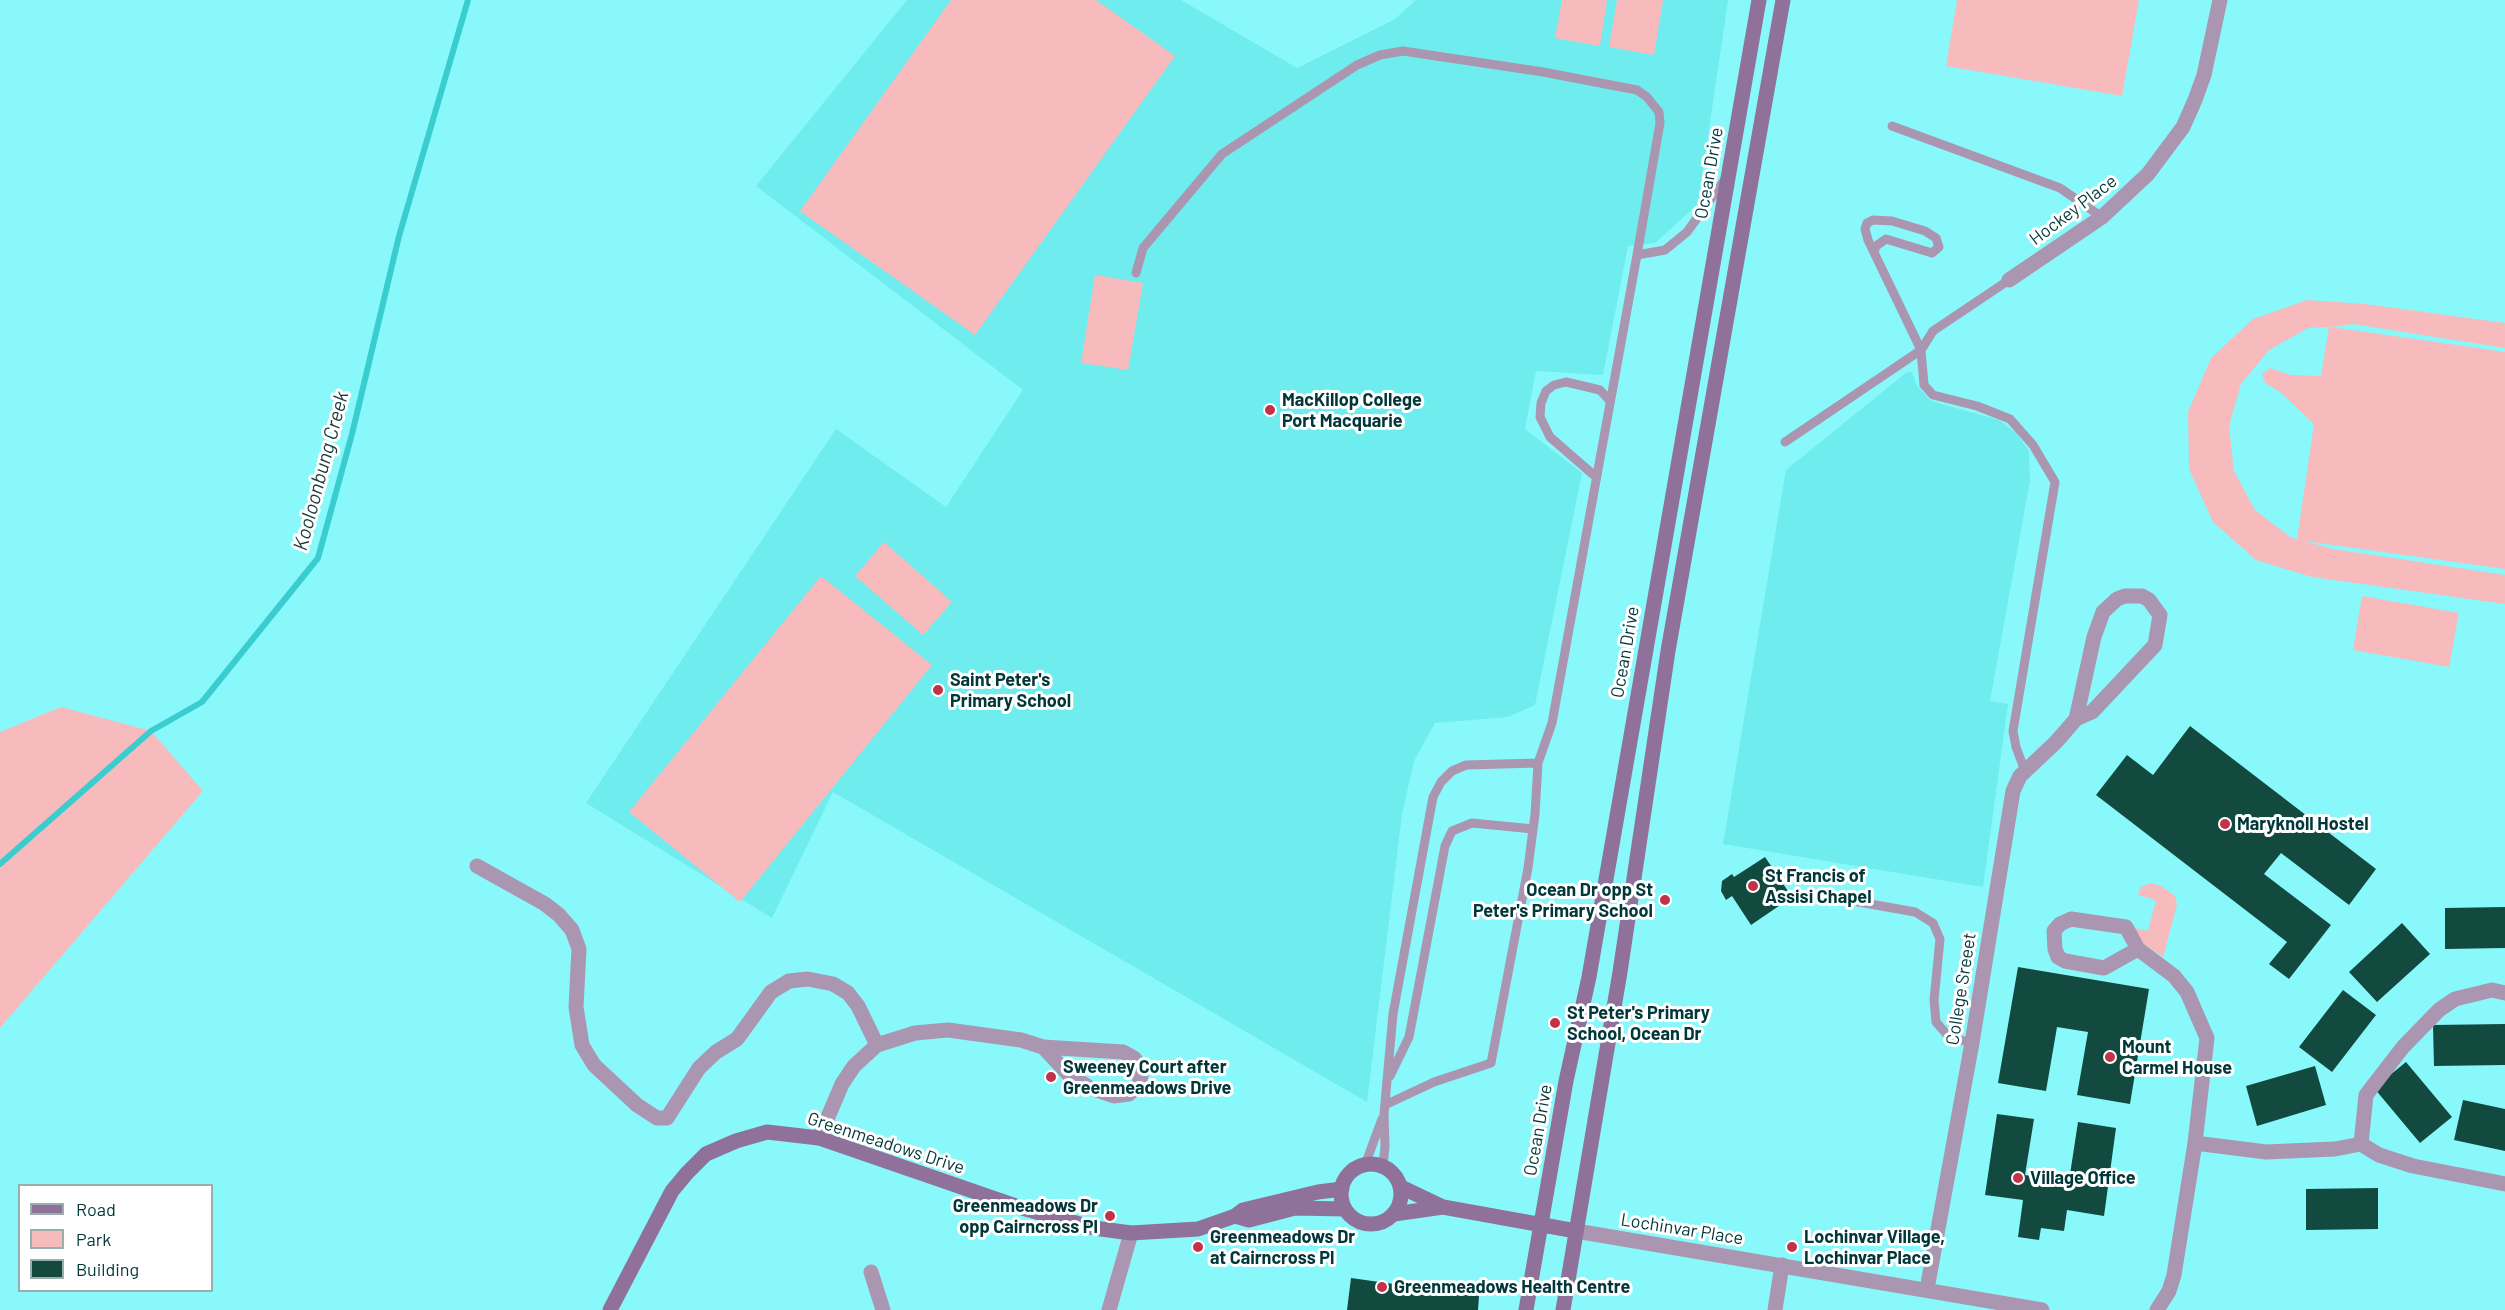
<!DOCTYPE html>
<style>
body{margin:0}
#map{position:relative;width:2505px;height:1310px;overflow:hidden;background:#89f8fa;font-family:Barlow,sans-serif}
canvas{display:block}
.legend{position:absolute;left:18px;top:1184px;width:195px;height:108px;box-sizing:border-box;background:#fff;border:2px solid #99afaf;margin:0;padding:8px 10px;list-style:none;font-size:18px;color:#013738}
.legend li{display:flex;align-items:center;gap:12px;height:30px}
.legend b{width:30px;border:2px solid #99afaf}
</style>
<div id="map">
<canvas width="2505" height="1310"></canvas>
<ul class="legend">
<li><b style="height:8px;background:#8f719a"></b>Road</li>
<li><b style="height:16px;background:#f7bbbd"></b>Park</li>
<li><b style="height:16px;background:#134a3f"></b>Building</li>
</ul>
</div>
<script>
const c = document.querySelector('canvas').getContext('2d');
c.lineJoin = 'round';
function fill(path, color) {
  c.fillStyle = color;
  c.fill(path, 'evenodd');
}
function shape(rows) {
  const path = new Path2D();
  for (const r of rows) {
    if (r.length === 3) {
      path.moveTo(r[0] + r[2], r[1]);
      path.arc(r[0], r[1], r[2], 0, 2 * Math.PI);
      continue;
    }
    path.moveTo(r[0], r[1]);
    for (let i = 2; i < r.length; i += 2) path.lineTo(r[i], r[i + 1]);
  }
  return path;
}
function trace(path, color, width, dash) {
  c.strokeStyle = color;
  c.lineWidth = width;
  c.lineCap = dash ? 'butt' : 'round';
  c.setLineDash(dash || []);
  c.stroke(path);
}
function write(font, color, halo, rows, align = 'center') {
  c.font = font + ' Barlow,sans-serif';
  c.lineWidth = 6;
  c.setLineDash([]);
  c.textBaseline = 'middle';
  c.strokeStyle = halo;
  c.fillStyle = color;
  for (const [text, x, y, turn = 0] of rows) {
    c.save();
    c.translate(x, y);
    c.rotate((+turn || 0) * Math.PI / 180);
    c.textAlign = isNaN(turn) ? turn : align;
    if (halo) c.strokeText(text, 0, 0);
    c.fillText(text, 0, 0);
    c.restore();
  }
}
const built = shape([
 [907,0,1181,0,1297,68,1395,19,1416,0,1728,0,1698,204,1655,243,1628,246,1603,375,1536,371,1525,429,1582,473,1535,705,1508,717,1435,723,1414,761,1402,814,1367,1102,833,792,772,918,586,803,836,429,946,507,1023,390,756,186],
 [1907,372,1912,372,1917,386,1931,401,1999,420,2016,433,2029,451,2030,480,1990,701,2008,704,1983,887,1723,844,1786,470]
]);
const green = shape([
 [951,0,1096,0,1175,56,975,335,800,211],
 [1562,0,1607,0,1600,46,1555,38],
 [1617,0,1663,0,1654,55,1609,47],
 [1957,0,2139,0,2122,96,1946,66],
 [1095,275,1143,283,1128,370,1081,363],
 [2307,300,2365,304,2505,323,2505,348,2353,324,2331,327,2505,352,2505,569,2304,541,2333,549,2505,575,2505,604,2312,577,2256,560,2213,522,2189,469,2188,412,2211,358,2253,319],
 [2329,327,2321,376,2291,375,2270,368,2262,374,2265,383,2280,392,2314,424,2297,539,2290,537,2255,510,2234,471,2229,426,2241,384,2269,350,2308,328],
 [884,542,952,602,923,635,855,576],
 [821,576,932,665,740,902,629,812],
 [2362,596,2459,613,2449,667,2353,650],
 [61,707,151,731,203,791,0,1028,0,732],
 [2151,883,2161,886,2175,896,2177,905,2163,957,2129,934,2130,927,2148,931,2156,900,2138,895,2141,887]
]);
const stream = shape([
 [0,864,151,731,202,702,318,558,352,434,399,236,468,0]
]);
const building = shape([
 [2190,726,2376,869,2349,905,2281,853,2264,874,2331,925,2289,979,2269,964,2287,942,2096,795,2127,755,2153,775],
 [1765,857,1792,897,1751,925,1732,896,1726,900,1721,891,1722,881,1732,874,1734,877],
 [2505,907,2505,948,2445,949,2445,908],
 [2402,923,2430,954,2377,1002,2349,972],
 [2018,967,2149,989,2130,1104,2077,1095,2088,1032,2057,1027,2046,1091,1998,1083],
 [2343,990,2376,1015,2332,1072,2299,1047],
 [2505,1024,2505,1065,2434,1066,2433,1025],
 [2406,1062,2452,1117,2420,1143,2374,1088],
 [2315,1066,2326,1105,2257,1126,2246,1086],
 [2463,1100,2505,1109,2505,1151,2454,1140],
 [1997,1114,2034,1119,2025,1175,2069,1181,2078,1122,2116,1128,2104,1216,2067,1210,2064,1231,2041,1228,2039,1240,2018,1237,2023,1200,1985,1195],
 [2378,1188,2378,1229,2306,1230,2306,1189],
 [1351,1278,1479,1296,1478,1310,1347,1310]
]);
const lane = shape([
 [1892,126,2060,188,2102,217],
 [1874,252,1876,246,1886,239,1932,253,1939,247,1936,238,1925,231,1892,221,1873,220,1867,223,1865,229,1868,240,1921,350,1924,385,1933,395,1977,406,2010,419,2033,445,2055,482,2013,731,2016,747,2025,771],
 [1136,273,1143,248,1222,154,1357,65,1380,55,1403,51,1543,72,1637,90,1647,97,1659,112,1660,123,1637,255],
 [1785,442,1921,350,1933,331,2009,280],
 [1596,477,1550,437,1540,417,1541,403,1546,391,1554,385,1566,382,1600,390,1610,401],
 [1842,899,1915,912,1933,923,1940,939,1934,1000,1936,1022,1949,1037,1972,1043],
 [1390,1076,1409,1037,1445,846,1452,831,1472,823,1533,829],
 [1385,1105,1434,1082,1491,1063,1528,868,1535,814,1538,763,1552,723,1637,255,1665,250,1687,232,1726,178],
 [1365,1165,1382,1119],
 [1383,1166,1385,1146,1384,1114,1393,1014,1433,797,1441,782,1452,771,1466,765,1538,763]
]);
const street = shape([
 [2009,280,2102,217,2148,174,2183,127,2195,100,2204,75,2220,0],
 [477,866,545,904,559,915,572,930,579,949,576,1007,582,1045,594,1065,637,1105,657,1118,667,1118,699,1068,716,1052,737,1039,771,992,789,981,808,979,833,984,848,993,858,1006,877,1045],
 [2138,949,2104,968,2065,961,2058,957,2055,949,2054,931,2060,924,2071,919,2126,927,2138,949,2174,976,2187,992,2207,1038,2195,1143],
 [819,1138,842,1084,854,1066,877,1045,915,1033,948,1030,1021,1040,1043,1047,1123,1052,1134,1058,1140,1066,1141,1076,1138,1086,1129,1094,1114,1096,1090,1088,1069,1075,1043,1047],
 [2361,1144,2366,1095,2403,1047,2439,1010,2455,999,2492,990,2505,993],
 [1576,1231,2042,1310],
 [871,1272,883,1310],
 [1927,1289,1972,1043,2013,791,2020,776,2056,742,2076,719,2092,712,2155,645,2160,615,2149,600,2142,596,2125,596,2117,599,2103,612,2094,637,2076,719],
 [1109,1310,1131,1233],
 [1775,1310,1782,1265],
 [2157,1310,2169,1291,2174,1275,2195,1143,2266,1152,2335,1149,2361,1144,2379,1155,2413,1166,2505,1184]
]);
const secondary = shape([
 [1371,1194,30],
 [1401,1187,1443,1207,1576,1231],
 [1394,1214,1443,1207],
 [1235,1216,1249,1220,1295,1208,1345,1209],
 [610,1310,672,1191,687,1173,706,1154,736,1141,767,1132,819,1138,1022,1208,1094,1228,1131,1233,1198,1229,1235,1216,1243,1210,1318,1192,1342,1189],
 [1526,1310,1566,1081,1589,977,1759,0],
 [1563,1310,1620,972,1668,651,1783,0]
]);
const markers = [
 [1270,410,6,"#c23249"],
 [938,690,6,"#c23249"],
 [2225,824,6,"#c23249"],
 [1753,886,6,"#c23249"],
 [1665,900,6,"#c23249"],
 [1555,1023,6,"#c23249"],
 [2110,1057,6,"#c23249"],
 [1051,1077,6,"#c23249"],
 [2018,1178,6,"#c23249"],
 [1110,1216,6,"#c23249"],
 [1198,1247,6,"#c23249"],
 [1792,1247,6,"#c23249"],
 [1382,1287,6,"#c23249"]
];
const streetNames = [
 ["Ocean Drive",1709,173,-80],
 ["Hockey Place",2073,210,-37],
 ["Ocean Drive",1625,652,-80],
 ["College Sreeet",1961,989,-81],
 ["Ocean Drive",1538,1130,-80],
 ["Greenmeadows Drive",886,1143,18],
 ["Lochinvar Place",1682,1229,9]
];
const poiNames = [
 ["MacKillop College",1282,400],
 ["Port Macquarie",1282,421],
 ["Saint Peter's",950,680],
 ["Primary School",950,701],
 ["Maryknoll Hostel",2237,824],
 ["St Francis of",1765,876],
 ["Assisi Chapel",1765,897],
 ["Ocean Dr opp St",1653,890,"right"],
 ["Peter's Primary School",1653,911,"right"],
 ["St Peter's Primary",1567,1013],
 ["School, Ocean Dr",1567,1034],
 ["Mount",2122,1047],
 ["Carmel House",2122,1068],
 ["Sweeney Court after",1063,1067],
 ["Greenmeadows Drive",1063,1088],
 ["Village Office",2030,1178],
 ["Greenmeadows Dr",1098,1206,"right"],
 ["opp Cairncross Pl",1098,1227,"right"],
 ["Greenmeadows Dr",1210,1237],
 ["at Cairncross Pl",1210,1258],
 ["Lochinvar Village,",1804,1237],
 ["Lochinvar Place",1804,1258],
 ["Greenmeadows Health Centre",1394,1287]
];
const waterNames = [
 ["Kooloonbung Creek",321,471,-75]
];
fill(built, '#6fecee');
fill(green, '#f7bbbd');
trace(stream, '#3acdd0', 6);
fill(building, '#134a3f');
trace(lane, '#ab96b2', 9);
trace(street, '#ab96b2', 15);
trace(secondary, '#8f719a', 15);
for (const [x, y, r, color] of markers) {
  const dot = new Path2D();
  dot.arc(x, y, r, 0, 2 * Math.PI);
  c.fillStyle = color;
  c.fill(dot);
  trace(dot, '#fff', 2);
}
write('18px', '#013738', '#fff', streetNames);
write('bold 18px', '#013738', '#fff', poiNames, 'left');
write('italic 20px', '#1c3a3a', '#fff', waterNames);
</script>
